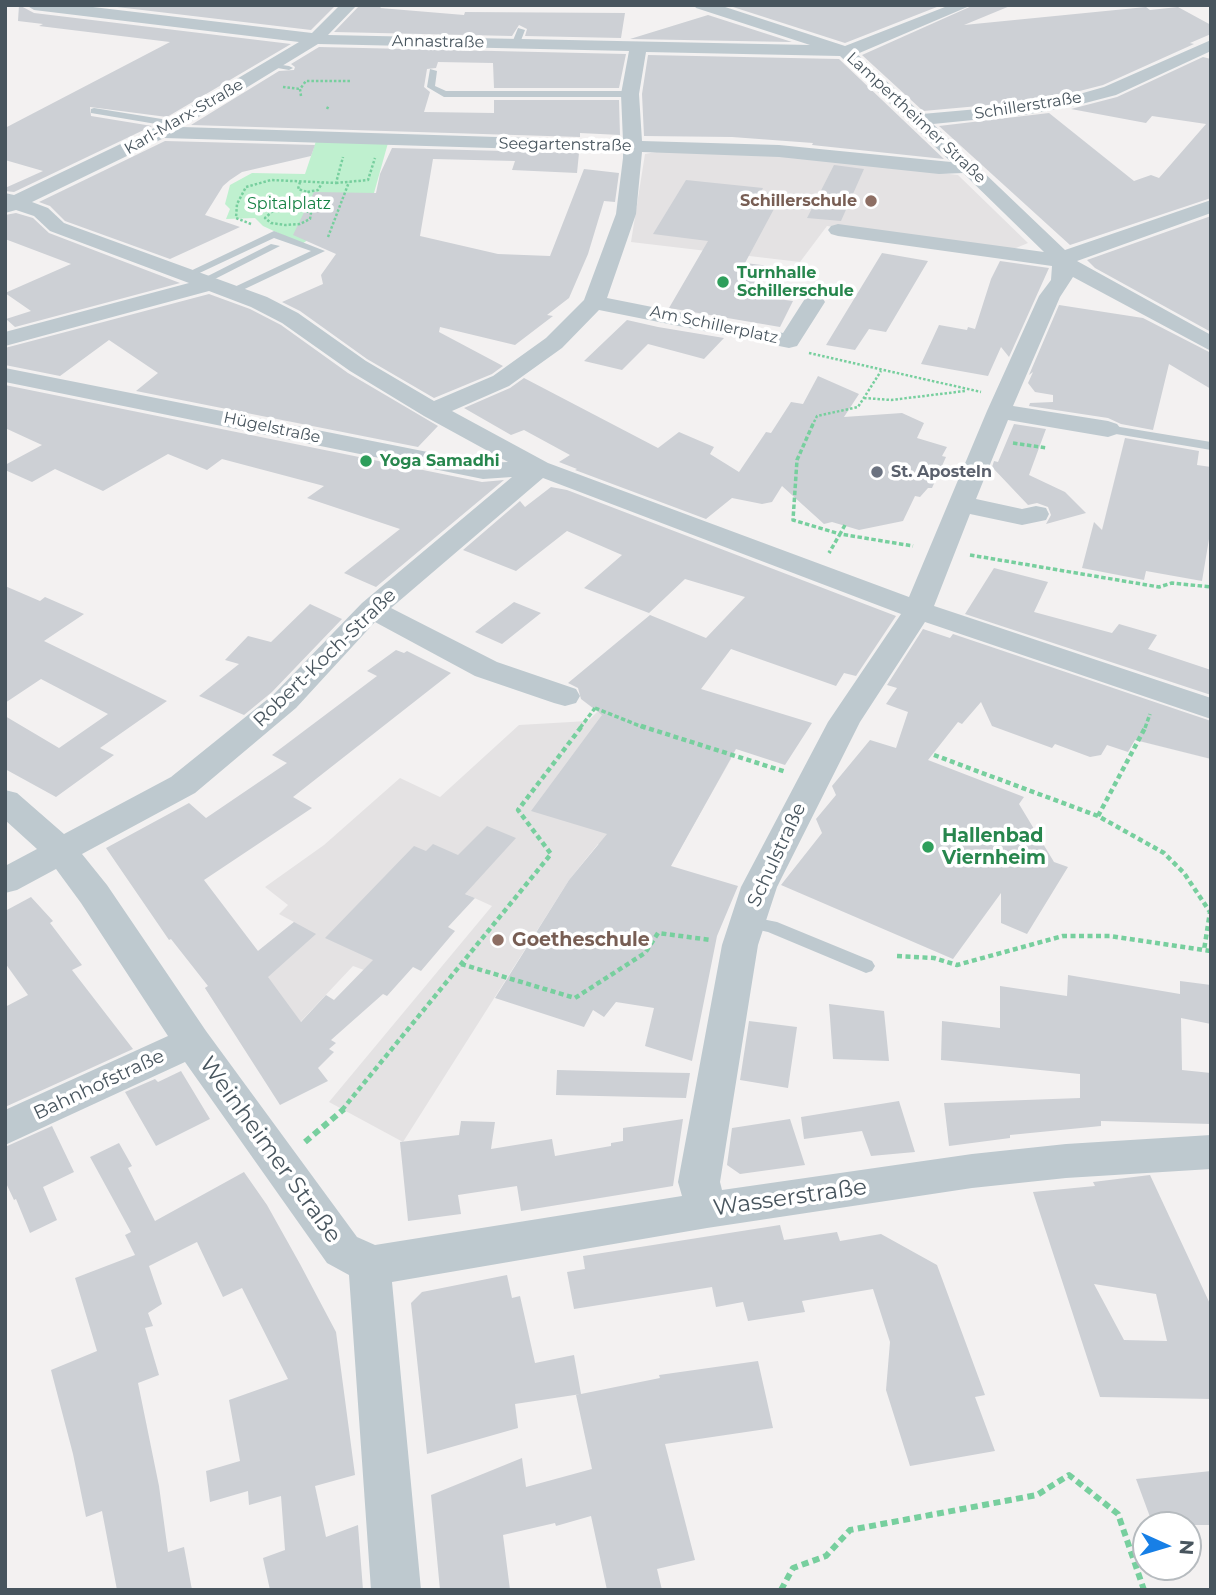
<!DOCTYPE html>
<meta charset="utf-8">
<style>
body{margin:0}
#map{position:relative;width:1216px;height:1595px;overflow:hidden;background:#f3f1f1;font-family:Montserrat,sans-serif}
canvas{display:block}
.frame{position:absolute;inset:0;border:7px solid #48555e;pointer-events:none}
.north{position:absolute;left:1132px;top:1511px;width:70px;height:70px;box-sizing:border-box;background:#fff;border:2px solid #b6bbbf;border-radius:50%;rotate:94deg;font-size:19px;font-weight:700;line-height:28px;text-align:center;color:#48555e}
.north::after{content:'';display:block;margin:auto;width:24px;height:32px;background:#177fe6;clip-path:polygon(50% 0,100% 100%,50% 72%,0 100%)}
</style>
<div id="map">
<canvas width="1216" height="1595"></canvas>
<div class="frame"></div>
<div class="north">N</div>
</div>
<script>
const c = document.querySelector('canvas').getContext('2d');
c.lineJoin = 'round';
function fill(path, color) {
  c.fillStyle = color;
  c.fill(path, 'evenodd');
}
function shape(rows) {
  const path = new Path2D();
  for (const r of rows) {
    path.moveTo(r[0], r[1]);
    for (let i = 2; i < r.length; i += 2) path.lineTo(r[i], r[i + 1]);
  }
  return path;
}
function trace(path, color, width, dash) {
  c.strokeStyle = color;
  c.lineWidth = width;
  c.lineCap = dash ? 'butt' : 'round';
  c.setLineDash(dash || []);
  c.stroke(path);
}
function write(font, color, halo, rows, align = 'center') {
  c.font = font + ' Montserrat,sans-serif';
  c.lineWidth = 7;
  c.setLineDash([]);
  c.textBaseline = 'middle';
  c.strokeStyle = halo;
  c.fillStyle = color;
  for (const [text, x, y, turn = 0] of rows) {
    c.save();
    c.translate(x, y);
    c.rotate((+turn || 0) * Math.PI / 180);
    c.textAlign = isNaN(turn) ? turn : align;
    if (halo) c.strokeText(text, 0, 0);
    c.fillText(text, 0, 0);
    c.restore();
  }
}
const education = shape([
 [667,150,778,154,958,175,1028,243,1016,248,997,248,827,226,800,262,631,242,645,154],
 [597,712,665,739,731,759,671,865,598,844,569,880,403,1142,329,1102,492,906,457,890,364,970,353,966,289,1034,249,1054,205,988,243,963,294,922,279,914,288,905,265,887,324,845,400,778,440,797,519,725,588,721]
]);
const green = shape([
 [316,141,388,143,374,193,302,244,263,226,255,218,226,219,230,209,225,204,230,185,252,173,305,174]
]);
const building = shape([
 [19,5,34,13,291,44,167,117,90,107,91,116,152,126,14,192,5,191,5,188,43,171,5,160,5,128,170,42,39,26,43,24,18,21],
 [100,5,336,5,311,30],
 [360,5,383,5,380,8,464,15,465,12,625,13,621,38,525,36,527,29,519,25,512,36,334,32],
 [739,5,942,5,845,43,733,7],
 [974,5,1010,6,964,25,1146,7,1150,10,1178,7,1211,25,1211,34,1190,43,1194,44,1103,85,1068,94,1023,102,923,111,862,55],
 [708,15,792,42,630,39],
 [319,47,626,54,619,88,494,88,493,63,438,62,436,68,427,69,424,87,430,92,424,112,494,113,494,100,619,100,620,135,580,133,580,137,191,125,279,71,294,70,295,67,291,64],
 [648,55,839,59,944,159,812,145,813,143,732,137,644,136,642,94],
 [1203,57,1211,59,1211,198,1070,245,939,126,1049,113,1134,181,1151,175,1159,178,1206,124,1152,116,1146,123,1071,109,1117,97],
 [165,141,315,145,311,156,242,172,230,180,223,186,205,215,240,227,170,259,65,221,50,206,39,202],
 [392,148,579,153,577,173,512,170,515,161,433,159,420,236,498,254,550,256,584,169,619,173,615,202,604,201,588,254,569,298,547,315,553,316,515,345,440,327,439,332,503,366,492,374,434,398,367,359,300,311,282,302,323,284,321,275,336,254,293,235,314,192,376,193,380,174],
 [834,165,864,169,841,221,807,218],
 [686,180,763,188,761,192,782,194,745,263,770,266,755,296,793,301,780,327,669,308,708,241,653,234],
 [16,213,33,218,49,233,180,283,15,327,6,319,31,311,5,293,71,264,5,239,5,215],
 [1211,216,1211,332,1095,268,1087,260],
 [882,253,928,261,886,332,869,329,855,350,826,345],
 [1000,261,1049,268,1009,357,1001,347,988,376,921,364,939,325,967,330,968,327,975,329,991,279],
 [209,294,250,309,281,325,348,373,438,426,418,447,136,391,158,373,109,340,60,376,5,365,5,348],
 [1059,305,1143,318,1211,353,1211,389,1169,364,1153,430,1121,424,1108,418,1029,406,1030,403,1053,402,1053,395,1035,392,1028,383,1033,372,1029,375],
 [627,320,658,327,724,338,704,359,648,344,622,370,584,361],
 [818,376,859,394,844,417,902,413,924,423,917,438,947,447,942,456,946,457,932,488,928,488,920,497,915,496,903,521,859,530,832,522,824,524,782,486,772,502,762,504,732,498,706,519,575,470,577,469,559,462,570,455,524,430,511,435,464,408,510,388,524,378,658,448,679,432,714,447,710,454,739,472,766,432,771,433,791,402,803,404],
 [5,385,482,482,504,480,376,587,344,573,400,529,307,498,324,486,222,459,207,470,168,454,103,491,55,469,32,482,5,470,5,465,42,445,5,428],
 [1014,424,1046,429,1029,475,1065,492,1086,513,1046,524,1051,515,1048,507,1037,503,1028,505,992,467,994,461,998,462],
 [1125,438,1199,451,1197,465,1211,467,1211,527,1202,581,1146,571,1144,580,1082,568,1094,522,1102,530],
 [551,487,567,490,896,616,856,676,844,673,836,686,731,649,701,689,812,723,785,765,736,749,671,866,738,886,717,936,692,1061,645,1046,654,1008,616,1002,604,1017,593,1010,584,1027,495,998,569,880,607,834,531,811,602,715,581,699,578,688,568,683,650,615,706,638,745,597,685,579,649,613,584,588,622,555,567,531,516,571,463,550,520,501,525,507],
 [994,568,1048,582,1034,612,1112,633,1119,624,1157,635,1148,649,1211,670,1211,695,965,614],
 [5,586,40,601,45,597,84,614,44,641,167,701,100,748,114,755,56,797,5,769,5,716,59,748,108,714,41,679,5,703],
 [514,602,541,613,502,644,475,632],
 [310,604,342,619,272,692,244,715,199,696,239,664,225,660,248,636,271,642],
 [923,629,950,638,953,634,1211,721,1211,759,1135,740,1128,752,1107,745,1101,755,1090,757,1055,744,1052,748,992,726,981,702,962,724,958,722,928,760,1024,797,1019,804,1054,862,1068,867,1027,934,1001,923,1001,893,953,959,781,885,822,833,816,819,836,795,832,786,870,740,896,748,908,712,886,704,897,688,887,685],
 [396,650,404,653,407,651,451,673,293,797,312,808,204,880,258,951,294,922,316,934,268,977,301,1022,326,995,334,1000,373,960,325,938,414,846,426,851,433,844,458,855,487,826,516,838,465,894,475,898,448,927,455,931,421,971,413,967,387,996,383,994,331,1040,336,1043,329,1049,334,1052,318,1068,328,1081,280,1105,205,988,208,986,171,939,169,940,106,848,189,803,206,818,287,763,272,755,377,676,367,671],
 [31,897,53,921,50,923,82,965,72,970,133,1049,5,1107,5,1007,28,995,5,963,5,911],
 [1068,975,1180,994,1180,981,1211,985,1211,1024,1181,1018,1182,1070,1211,1073,1211,1124,1101,1121,1101,1126,1010,1135,1010,1138,949,1146,944,1103,1080,1098,1080,1074,941,1060,942,1021,1000,1028,1000,986,1067,996],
 [829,1004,884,1011,889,1061,833,1059],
 [749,1021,797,1027,788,1088,740,1080],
 [557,1070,637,1072,690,1073,686,1098,556,1095],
 [181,1071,210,1119,156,1146,125,1092,155,1079,158,1082],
 [899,1101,915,1152,871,1156,862,1131,804,1139,801,1117],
 [683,1119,673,1186,521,1211,517,1186,458,1195,461,1214,408,1221,400,1142,459,1135,461,1121,495,1122,491,1149,552,1139,555,1156,611,1146,611,1143,623,1141,623,1128],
 [790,1119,805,1165,740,1174,727,1165,732,1128],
 [52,1126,74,1172,43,1187,57,1220,30,1233,16,1199,14,1200,5,1181,5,1147],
 [119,1143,132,1166,128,1168,155,1221,244,1172,267,1205,300,1264,336,1332,355,1475,315,1486,326,1537,358,1525,363,1590,270,1590,263,1558,285,1550,281,1496,249,1505,248,1491,210,1502,206,1471,240,1461,229,1400,288,1379,242,1288,223,1297,197,1242,149,1266,162,1304,148,1313,153,1326,145,1328,159,1375,138,1383,159,1486,168,1552,184,1547,192,1590,117,1590,102,1511,86,1517,73,1454,51,1370,97,1351,75,1278,135,1255,125,1235,131,1232,90,1157],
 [1150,1175,1211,1306,1211,1399,1100,1397,1033,1192,1095,1186,1093,1182],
 [1094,1284,1156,1294,1167,1341,1124,1340],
 [780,1225,784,1240,837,1232,840,1241,881,1234,937,1265,985,1395,975,1397,995,1451,910,1466,886,1390,890,1342,873,1289,802,1301,805,1312,748,1321,743,1302,716,1307,712,1287,574,1309,567,1272,585,1269,583,1256],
 [507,1275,512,1298,520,1296,535,1363,574,1355,581,1394,515,1404,518,1428,427,1454,411,1303,422,1292],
 [758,1361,773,1428,665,1444,695,1560,657,1569,662,1590,607,1590,591,1516,556,1526,555,1523,503,1535,510,1590,440,1590,431,1495,522,1458,526,1487,592,1469,576,1395,660,1378,659,1375],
 [1211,1471,1211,1525,1153,1525,1136,1479]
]);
const pathFar3 = shape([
 [283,87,300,89],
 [301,96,300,89,306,81,350,81],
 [327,109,329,105],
 [300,182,298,189,307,192],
 [336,183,368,180,375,158],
 [298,207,311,213,310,219,300,224,285,225,271,223,265,218,275,209,298,207],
 [298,207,307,192,318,190,322,183],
 [251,224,236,218,237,204,246,187,271,180,336,183,343,157],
 [328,237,349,182],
 [809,353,981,392],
 [864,398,891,400,965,391],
 [812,426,817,416,858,407,881,371]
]);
const pathFar2 = shape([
 [813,424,797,460,793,520,840,534,829,553],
 [1013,443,1047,448],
 [845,525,840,534,913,546],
 [970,555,1159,587,1172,583,1211,587],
 [595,708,645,728],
 [580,728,595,708],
 [1145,728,1150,714]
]);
const pathFar1 = shape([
 [641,726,786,772],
 [934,755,1098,816,1164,853,1184,873,1210,912,1204,950],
 [1098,816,1146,726],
 [897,956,934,958,957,965,1063,936,1110,936,1211,951],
 [461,964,575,998,645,953,658,933,711,940],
 [342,1110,551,854,518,810,582,726]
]);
const path = shape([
 [305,1142,344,1109],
 [781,1590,793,1568,826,1556,850,1530,1037,1495,1069,1475,1118,1514,1144,1590]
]);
const lane = shape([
 [518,28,525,30,520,43,516,45,512,43,518,28],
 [269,63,289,66,293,68,289,70,272,67,269,63],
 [430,69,437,71,435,86,446,91,630,91,634,94,630,97,444,97,427,87,430,69],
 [94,108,174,121,178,124,174,127,91,113,91,109,94,108],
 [274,231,325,251,232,295,228,294,228,290,311,251,274,238,191,277,182,275,274,231],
 [271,244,280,246,207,283,198,281,271,244],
 [1108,425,1211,442,1211,450,1104,432,1104,426,1108,425],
 [747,916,777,922,872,961,875,966,872,971,866,973,768,932,741,926,738,922,741,918,747,916]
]);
const street = shape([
 [26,5,76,5,312,33,340,5,357,5,328,35,810,45,696,8,694,5,719,5,845,46,950,5,972,5,857,54,922,114,1023,105,1069,97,1104,87,1211,40,1211,51,1116,95,1070,107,1023,115,933,124,1065,250,1211,200,1211,213,1077,261,1211,335,1211,351,1073,277,1060,297,1013,406,1108,421,1117,424,1121,429,1117,434,1108,437,1008,420,976,499,1022,509,1036,506,1046,508,1049,514,1046,520,1022,525,970,514,934,606,1211,698,1211,719,925,622,860,722,777,887,758,945,720,1182,722,1190,972,1154,1066,1144,1211,1135,1211,1169,1066,1178,972,1188,707,1228,392,1282,421,1590,371,1590,349,1275,327,1263,185,1062,5,1145,5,1110,168,1036,81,903,56,869,17,890,5,893,5,866,37,849,5,820,5,790,17,793,64,834,171,777,274,694,362,603,512,477,483,479,5,382,5,368,483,463,508,462,424,416,350,371,282,323,251,307,209,291,5,346,5,332,189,283,50,231,34,216,16,210,5,213,5,193,14,195,154,128,299,42,34,10,26,5],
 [318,44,629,51,621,94,623,141,182,127,318,44],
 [646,52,840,56,951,162,779,145,642,141,639,94,646,52],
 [164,138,623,152,623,158,616,214,584,300,546,338,493,376,434,401,366,361,298,313,267,297,64,223,48,208,32,202,164,138],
 [642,152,779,157,939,174,963,173,1044,252,838,224,831,226,828,230,831,234,838,236,1052,266,1051,280,1039,296,987,411,909,597,548,463,452,411,509,386,562,348,599,310,789,348,797,346,825,302,822,297,806,297,783,333,607,298,636,214,642,152],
 [543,478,901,614,828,722,741,887,722,945,678,1182,682,1196,375,1245,357,1237,206,1031,107,885,82,854,195,793,296,708,375,622,475,676,554,703,565,706,576,703,580,696,576,689,497,662,391,608,543,478]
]);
const markers = [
 [871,201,7,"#8d6e63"],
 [723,282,7,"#2e9e5b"],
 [366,461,7,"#2e9e5b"],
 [877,472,7,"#6b7280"],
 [928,847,7,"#2e9e5b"],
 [498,940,7,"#8d6e63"]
];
const farStreetnames = [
 ["Annastraße",438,42,1],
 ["Schillerstraße",1028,106,-9],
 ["Karl-Marx-Straße",184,117,-30],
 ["Lampertheimer Straße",916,118,43],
 ["Seegartenstraße",565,145,1],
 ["Am Schillerplatz",714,325,12],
 ["Hügelstraße",272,428,12]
];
const farEducationnames = [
 ["Schillerschule",857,201]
];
const farParknames = [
 ["Spitalplatz",289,204]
];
const farLeisurenames = [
 ["Turnhalle",737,273],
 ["Schillerschule",737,291],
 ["Yoga Samadhi",380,461]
];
const farWorshipnames = [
 ["St. Aposteln",891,472]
];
const streetNames = [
 ["Robert-Koch-Straße",325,658,-44],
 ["Schulstraße",777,855,-65],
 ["Bahnhofstraße",99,1085,-25]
];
const leisureNames = [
 ["Hallenbad",942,836],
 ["Viernheim",942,858]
];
const educationNames = [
 ["Goetheschule",512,940]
];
const nearStreetnames = [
 ["Weinheimer Straße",270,1150,54],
 ["Wasserstraße",790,1198,-8]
];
fill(education, '#e4e2e3');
fill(green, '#bff0cf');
fill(building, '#cdd0d5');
trace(pathFar3, '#77cf9e', 2.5, [2.5, 2]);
trace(pathFar2, '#77cf9e', 3.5, [4.5, 2.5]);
trace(pathFar1, '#77cf9e', 4.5, [5, 3.5]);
trace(path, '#77cf9e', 6, [7, 4.5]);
fill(lane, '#bec9cf');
fill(street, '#bec9cf');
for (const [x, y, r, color] of markers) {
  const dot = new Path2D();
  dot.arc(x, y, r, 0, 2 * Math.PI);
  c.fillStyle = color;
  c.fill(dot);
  trace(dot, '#fff', 2.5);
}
write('16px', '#48555e', '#fff', farStreetnames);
write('bold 16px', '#785e54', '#fff', farEducationnames, 'right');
write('16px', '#168245', '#fff', farParknames);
write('bold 16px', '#27864d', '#fff', farLeisurenames, 'left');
write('bold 16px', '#5b616d', '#fff', farWorshipnames, 'left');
write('19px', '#48555e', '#fff', streetNames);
write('bold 19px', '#27864d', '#fff', leisureNames, 'left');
write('bold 19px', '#785e54', '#fff', educationNames, 'left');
write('23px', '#48555e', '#fff', nearStreetnames);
</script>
